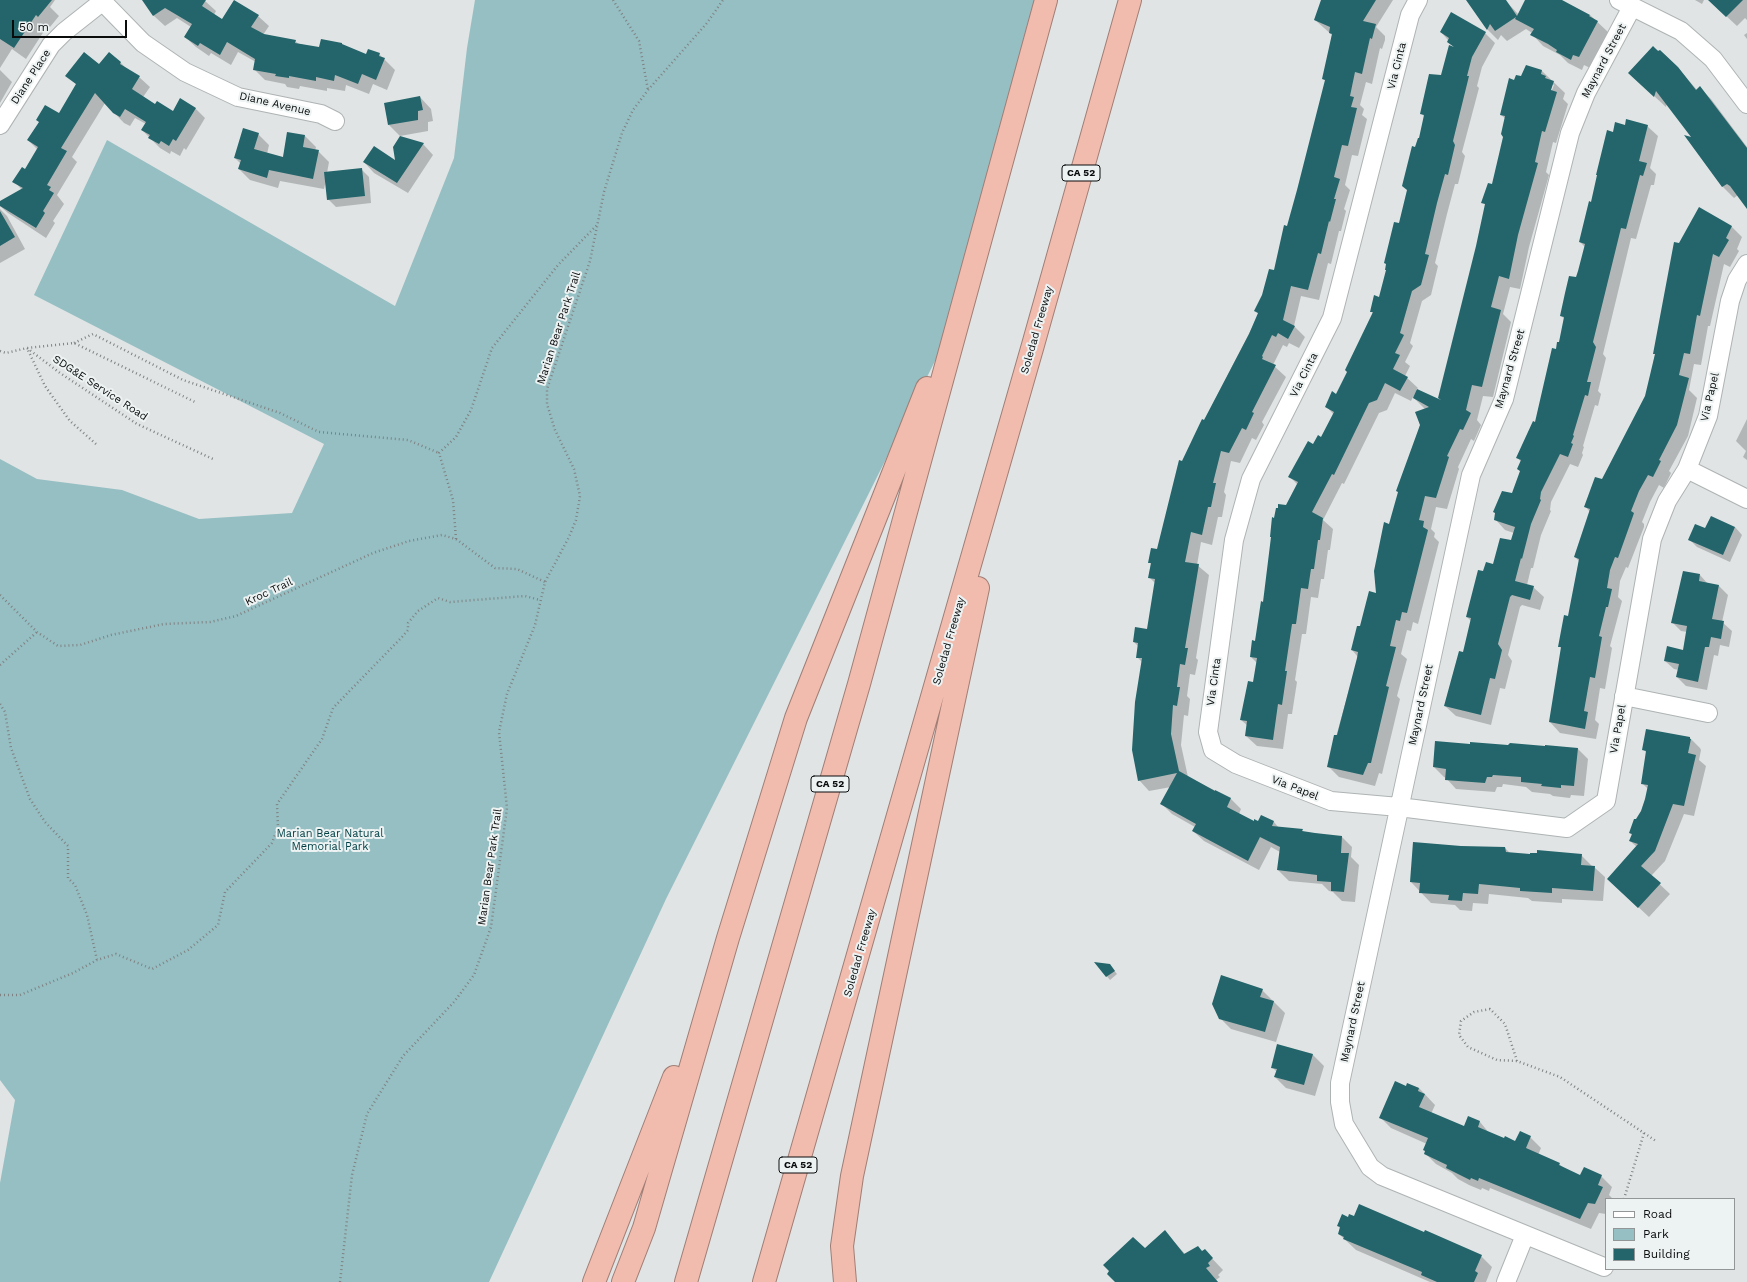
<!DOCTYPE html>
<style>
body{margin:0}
#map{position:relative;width:1747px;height:1282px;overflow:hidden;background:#e0e4e5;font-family:"Work Sans",sans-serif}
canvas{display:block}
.legend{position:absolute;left:1605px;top:1198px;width:130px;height:72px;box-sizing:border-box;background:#edf2f2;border:1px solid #929696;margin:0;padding:5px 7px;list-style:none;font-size:12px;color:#0a0c0c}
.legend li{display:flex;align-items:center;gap:8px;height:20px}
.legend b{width:20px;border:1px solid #929696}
.scale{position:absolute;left:12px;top:20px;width:115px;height:18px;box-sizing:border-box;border:2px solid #0a0c0c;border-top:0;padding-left:5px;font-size:12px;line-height:14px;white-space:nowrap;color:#0a0c0c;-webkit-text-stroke:3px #edf2f2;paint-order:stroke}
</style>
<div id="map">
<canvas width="1747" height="1282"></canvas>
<ul class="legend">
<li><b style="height:5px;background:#fff"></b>Road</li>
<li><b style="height:11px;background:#96bfc3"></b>Park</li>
<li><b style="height:11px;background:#23656a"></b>Building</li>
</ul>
<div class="scale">50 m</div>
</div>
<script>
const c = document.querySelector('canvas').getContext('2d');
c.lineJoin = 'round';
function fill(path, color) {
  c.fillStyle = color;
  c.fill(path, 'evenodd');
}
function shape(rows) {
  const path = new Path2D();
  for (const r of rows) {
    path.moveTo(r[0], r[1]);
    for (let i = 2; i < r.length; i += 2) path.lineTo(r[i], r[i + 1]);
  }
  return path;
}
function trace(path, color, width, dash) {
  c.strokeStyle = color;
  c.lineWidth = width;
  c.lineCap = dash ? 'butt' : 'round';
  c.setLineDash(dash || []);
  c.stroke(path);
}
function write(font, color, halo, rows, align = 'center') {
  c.font = font + ' "Work Sans",sans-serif';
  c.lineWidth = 4;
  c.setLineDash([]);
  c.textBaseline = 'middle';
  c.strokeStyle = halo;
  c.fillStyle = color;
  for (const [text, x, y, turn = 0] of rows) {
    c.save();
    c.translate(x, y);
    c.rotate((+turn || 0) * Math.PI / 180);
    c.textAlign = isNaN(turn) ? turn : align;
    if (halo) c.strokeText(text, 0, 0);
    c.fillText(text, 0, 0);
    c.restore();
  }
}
const green = shape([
 [475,0,1057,0,970,291,666,899,489,1282,0,1282,0,1183,15,1100,0,1080,0,459,37,479,122,490,199,519,292,513,324,444,34,295,107,140,395,306,454,158,467,48]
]);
const shadow = shape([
 [0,0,55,0,50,7,59,16,50,27,48,25,26,59,12,49,0,68],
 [147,0,204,0,216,11,214,15,222,21,258,16,269,26,263,35,295,41,299,44,320,48,344,46,367,55,379,54,395,70,387,90,373,84,369,94,346,85,345,91,327,88,327,91,300,86,299,89,287,87,285,84,265,80,254,69,256,62,238,52,231,65,211,53,209,56,196,47,185,37,191,27,177,18,165,26,154,16,144,2],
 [1334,0,1393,0,1376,27,1385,36,1385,40,1382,49,1380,48,1372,84,1366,82,1360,105,1364,109,1362,115,1367,119,1358,156,1352,155,1345,185,1350,190,1344,209,1346,211,1341,231,1339,231,1331,264,1328,263,1319,300,1301,296,1294,326,1305,337,1299,348,1289,343,1287,347,1283,345,1273,365,1286,377,1262,422,1264,425,1256,440,1252,438,1240,463,1231,461,1224,492,1226,495,1222,517,1218,517,1212,545,1201,542,1197,565,1209,575,1196,658,1198,660,1195,675,1190,674,1187,696,1190,699,1188,716,1184,715,1181,745,1188,777,1230,798,1241,809,1239,814,1254,822,1274,822,1279,828,1302,830,1304,832,1342,837,1352,847,1351,857,1359,865,1355,902,1342,901,1333,892,1329,891,1322,884,1289,881,1278,870,1280,852,1271,847,1259,870,1204,841,1193,831,1195,827,1172,814,1162,804,1171,787,1149,791,1139,780,1142,662,1137,657,1139,647,1134,642,1148,630,1156,584,1149,577,1151,564,1149,562,1158,550,1183,462,1259,314,1256,311,1275,271,1288,227,1326,81,1323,79,1332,35,1315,20],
 [1468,0,1505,0,1518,14,1526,0,1560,0,1590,15,1608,32,1590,68,1584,65,1582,70,1568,63,1560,55,1543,46,1532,34,1532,33,1526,29,1507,41,1501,35,1498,40,1488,30],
 [1695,0,1704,0,1702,4],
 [1709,0,1747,0,1747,20,1745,18,1737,26],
 [1441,32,1485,33,1495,43,1482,67,1477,86,1479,88,1462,152,1465,156,1458,184,1455,184,1447,214,1435,263,1438,266,1431,295,1422,301,1410,343,1413,346,1405,362,1410,366,1405,376,1418,388,1416,390,1443,401,1486,205,1483,202,1493,185,1504,137,1506,119,1501,115,1515,81,1522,78,1526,66,1542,71,1565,93,1563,99,1568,104,1556,143,1553,142,1546,172,1549,175,1529,247,1520,289,1510,287,1503,314,1511,322,1493,397,1483,396,1477,420,1481,425,1474,441,1471,439,1458,467,1459,469,1447,509,1436,507,1431,529,1435,533,1434,537,1439,542,1418,624,1413,622,1411,631,1407,630,1401,654,1407,659,1397,696,1400,699,1382,774,1379,773,1375,786,1339,777,1328,766,1358,657,1352,650,1361,627,1377,594,1390,525,1425,409,1413,397,1411,401,1395,393,1387,410,1379,413,1344,484,1342,483,1323,520,1333,529,1330,550,1328,550,1324,579,1321,579,1318,598,1311,597,1306,634,1302,634,1295,680,1297,682,1292,714,1288,714,1283,749,1257,746,1246,736,1248,726,1241,720,1254,683,1257,663,1251,657,1256,642,1264,603,1275,519,1287,507,1298,485,1290,477,1314,445,1322,438,1334,415,1326,406,1337,395,1348,372,1373,314,1371,311,1380,298,1408,191,1416,148,1420,140,1425,117,1422,114,1442,76,1454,47],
 [1552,84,1554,85,1550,95,1549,94],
 [1747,33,1747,39,1744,35],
 [1653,47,1666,56,1679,69,1697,90,1700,88,1711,99,1747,147,1747,206,1738,195,1734,198,1723,187,1687,136,1694,138,1667,103,1666,107,1641,84],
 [121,63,128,70,139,77,150,87,143,97,156,105,173,112,195,108,205,118,186,150,184,148,180,156,171,151,170,154,160,148,142,130,146,124,135,118,130,126,124,123,105,103,72,157,77,162,57,195,64,204,53,221,55,223,46,238,8,213,0,206,0,203,22,190,14,181,26,170,38,150,28,140,59,115,77,85,67,76,99,66],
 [0,70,12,82,0,103],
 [420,97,431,109,433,121,428,122,428,131,400,136,389,125],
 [1626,126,1647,126,1658,136,1650,168,1656,174,1654,185,1651,185,1636,239,1631,238,1603,354,1606,358,1598,391,1601,394,1598,406,1595,405,1583,446,1584,447,1582,453,1583,455,1578,467,1570,464,1551,502,1550,510,1551,511,1541,535,1533,568,1531,568,1527,585,1533,587,1544,597,1540,610,1522,605,1520,607,1508,655,1512,661,1505,689,1500,688,1491,725,1456,716,1445,706,1464,653,1471,621,1467,617,1484,573,1494,565,1512,542,1514,533,1505,530,1495,519,1512,495,1521,472,1518,469,1521,462,1517,457,1536,423,1560,343,1565,319,1561,316,1577,278,1585,247,1580,242,1614,133],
 [288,133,305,136,316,147,315,151,318,151,329,162,327,173,361,169,369,177,371,203,336,207,328,199,326,180,324,189,280,181,278,188,250,180,239,169,241,164,235,158,258,134,269,145,267,154,283,158],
 [423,144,433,155,408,193,374,173,364,162,396,162],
 [0,209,7,216,25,249,0,263],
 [1731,226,1742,237,1737,249,1739,251,1730,267,1724,264,1710,326,1708,326,1701,365,1694,364,1689,390,1697,398,1688,436,1669,471,1671,473,1664,488,1659,485,1650,502,1642,522,1644,524,1644,527,1628,568,1626,567,1620,581,1618,597,1622,601,1610,646,1612,648,1605,689,1600,688,1595,720,1599,724,1596,739,1560,733,1550,722,1562,649,1559,646,1569,617,1579,561,1575,557,1590,512,1585,506,1602,481,1646,396,1679,245],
 [1747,419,1747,460,1743,457,1746,451,1736,441],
 [1735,527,1742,535,1730,562,1697,547,1690,540,1706,530],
 [1700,575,1708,584,1719,586,1728,595,1722,622,1732,631,1729,647,1720,645,1718,656,1714,655,1707,690,1686,686,1677,677,1679,670,1674,669,1665,661,1684,651,1687,632,1681,631,1672,622],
 [1690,738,1700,748,1701,750,1699,760,1706,766,1694,816,1684,814,1665,861,1651,876,1670,894,1649,917,1619,889,1637,847,1630,841,1632,835,1630,833,1642,812,1648,789,1642,783,1647,753,1643,749],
 [1471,745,1578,749,1588,759,1584,796,1571,795,1570,798,1553,796,1550,794,1532,792,1526,787,1503,784,1502,787,1497,787,1495,792,1456,789,1446,778,1444,777,1434,767],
 [1414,843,1461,847,1505,848,1510,853,1531,855,1581,855,1592,866,1594,867,1605,877,1603,901,1562,899,1562,903,1532,901,1528,898,1489,894,1488,904,1473,903,1472,911,1460,910,1455,905,1431,903,1411,882],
 [1096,963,1113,969,1117,974,1110,980],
 [1262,990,1285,1013,1276,1042,1231,1029,1220,1018],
 [1278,1045,1313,1055,1324,1066,1315,1096,1286,1088,1275,1077,1277,1072,1272,1067],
 [1408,1084,1419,1088,1435,1105,1431,1114,1464,1128,1480,1122,1490,1134,1516,1142,1530,1137,1541,1148,1538,1155,1559,1164,1564,1168,1581,1176,1601,1176,1612,1187,1609,1195,1613,1199,1606,1199,1606,1214,1599,1213,1591,1229,1490,1188,1489,1191,1482,1188,1481,1190,1469,1185,1458,1179,1452,1173,1436,1164,1425,1153,1427,1144,1391,1128,1380,1117],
 [1338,1226,1481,1256,1492,1267,1486,1282,1430,1282,1356,1250,1339,1234,1341,1229],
 [1165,1232,1186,1255,1203,1252,1205,1251,1223,1270,1218,1275,1220,1277,1216,1280,1218,1282,1121,1282,1145,1249]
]);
const building = shape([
 [0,0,52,0,38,17,36,15,14,48,0,39],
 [142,0,206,0,202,6,222,19,234,0,259,15,251,27,264,34,296,40,295,43,319,47,321,39,342,43,342,44,366,54,368,49,380,53,379,56,385,58,376,80,362,74,358,84,335,75,334,81,316,77,316,81,289,76,289,78,275,76,276,74,253,70,255,59,227,42,220,55,200,43,198,46,184,37,192,24,165,8,153,16],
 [1321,0,1376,0,1363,21,1376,24,1372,39,1370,38,1362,74,1355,72,1350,96,1354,97,1351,107,1357,108,1348,146,1342,145,1334,177,1340,179,1334,199,1336,199,1330,222,1329,221,1321,254,1318,253,1308,290,1291,286,1283,320,1295,326,1288,339,1278,333,1276,337,1272,335,1262,356,1263,357,1262,359,1276,365,1252,412,1254,413,1246,430,1242,428,1229,453,1221,451,1213,483,1216,483,1211,507,1208,507,1202,535,1191,532,1185,562,1199,564,1185,648,1188,648,1185,665,1180,664,1177,687,1180,687,1177,706,1173,705,1171,734,1179,771,1215,791,1215,790,1231,798,1227,807,1254,821,1254,819,1258,821,1261,815,1274,821,1272,826,1303,829,1302,831,1315,833,1342,836,1341,853,1349,853,1344,892,1331,891,1331,882,1317,881,1317,875,1277,870,1280,847,1260,837,1248,861,1192,831,1196,824,1160,804,1177,773,1138,781,1132,750,1135,702,1142,658,1136,658,1138,643,1133,642,1135,627,1147,629,1155,579,1148,578,1151,563,1148,563,1151,548,1157,549,1179,460,1182,461,1202,419,1204,420,1249,334,1258,313,1254,311,1262,295,1269,269,1274,270,1284,225,1287,226,1297,190,1325,80,1322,79,1332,34,1329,33,1330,27,1314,20],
 [1466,0,1506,0,1517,16,1525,0,1562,0,1590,15,1589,16,1598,21,1579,57,1573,55,1571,60,1556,52,1557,50,1548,44,1530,35,1534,29,1515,19,1516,17,1495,31,1490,24,1487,30],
 [1708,0,1743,0,1726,17],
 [1451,12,1486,32,1472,57,1467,76,1469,76,1453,141,1455,145,1448,175,1445,174,1437,203,1425,254,1429,255,1421,285,1412,291,1400,333,1404,335,1395,353,1400,355,1393,369,1408,377,1400,391,1385,383,1377,400,1369,403,1334,475,1332,474,1312,512,1323,518,1320,540,1318,540,1314,569,1311,569,1308,589,1301,588,1296,624,1292,624,1285,671,1287,671,1282,705,1278,704,1273,740,1245,736,1247,721,1240,720,1248,681,1253,682,1257,658,1250,657,1252,640,1255,641,1261,601,1263,602,1271,537,1270,537,1272,517,1274,518,1276,508,1278,508,1278,504,1286,505,1298,482,1288,477,1308,441,1313,444,1318,435,1321,437,1334,412,1325,407,1332,391,1336,394,1347,372,1345,370,1373,312,1370,312,1374,295,1379,297,1386,270,1385,270,1386,264,1384,263,1394,222,1399,223,1407,190,1402,186,1412,146,1415,147,1418,138,1419,138,1424,115,1420,114,1429,74,1441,75,1449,45,1454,47,1447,42,1449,38,1440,32],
 [1653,46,1658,51,1660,50,1678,67,1696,90,1700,86,1747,148,1747,209,1730,186,1727,184,1722,187,1684,135,1691,137,1656,91,1654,97,1628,73],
 [84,52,99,64,109,52,121,62,120,64,140,76,132,89,155,104,157,101,173,111,180,98,196,108,176,141,173,139,169,146,161,141,159,144,148,138,150,135,141,130,146,122,125,109,120,117,113,113,95,93,61,148,67,151,47,185,51,187,49,190,54,193,43,211,45,213,36,228,0,206,0,201,23,188,12,182,22,167,25,169,38,147,27,140,39,122,36,120,45,105,59,113,76,84,65,76],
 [1526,65,1542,70,1541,74,1546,76,1545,78,1554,81,1551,90,1557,92,1545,132,1542,131,1535,162,1538,163,1518,235,1509,279,1499,276,1491,307,1501,310,1482,387,1472,385,1466,410,1471,413,1463,430,1460,429,1447,456,1449,457,1436,498,1425,496,1419,520,1424,521,1423,527,1428,530,1407,613,1402,612,1400,621,1396,620,1390,646,1396,647,1386,686,1389,687,1371,763,1368,763,1363,775,1327,767,1334,735,1337,735,1357,658,1358,652,1351,650,1357,626,1360,626,1369,591,1376,593,1374,571,1384,522,1389,524,1398,492,1396,491,1420,425,1415,412,1429,407,1413,398,1417,389,1441,400,1438,398,1476,246,1485,204,1481,203,1488,183,1492,184,1503,137,1501,134,1505,116,1500,115,1509,78,1514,80,1516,75,1521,76],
 [420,96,423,110,418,111,418,120,388,125,384,103],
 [1626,119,1648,125,1639,161,1647,163,1643,176,1640,175,1626,229,1621,228,1593,342,1596,347,1587,382,1591,382,1588,396,1585,395,1573,435,1574,436,1571,443,1573,444,1568,457,1560,454,1541,492,1540,499,1541,500,1531,524,1522,559,1521,558,1515,581,1534,586,1530,600,1512,595,1510,597,1498,644,1502,650,1495,679,1490,678,1481,715,1444,706,1459,651,1463,652,1471,618,1466,617,1478,570,1483,571,1486,562,1493,564,1500,538,1511,540,1515,527,1494,520,1495,513,1493,512,1502,491,1512,493,1520,471,1517,469,1521,460,1516,458,1533,421,1535,422,1552,348,1556,349,1557,342,1559,342,1564,317,1560,316,1565,293,1569,276,1576,277,1578,271,1585,244,1579,242,1589,201,1591,202,1597,175,1596,175,1607,130,1613,132,1615,122,1625,125],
 [243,128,259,133,254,149,283,157,287,132,305,135,303,147,319,150,313,179,269,170,267,178,238,169,241,160,234,158],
 [400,136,424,143,397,183,363,162,374,146,395,160,393,147],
 [362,168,365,196,327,200,324,172],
 [1699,207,1732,226,1726,238,1729,240,1719,257,1713,254,1700,316,1697,315,1690,354,1684,353,1679,375,1689,378,1677,425,1659,460,1661,461,1653,477,1648,475,1639,491,1631,511,1634,513,1633,516,1618,558,1615,557,1610,570,1607,588,1612,589,1608,607,1606,607,1599,636,1602,637,1595,678,1590,677,1584,711,1588,712,1585,729,1549,722,1561,647,1558,647,1564,615,1568,616,1579,559,1574,557,1590,509,1584,507,1595,477,1602,479,1645,396,1655,354,1653,354,1674,242,1679,243],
 [0,211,15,237,0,246],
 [1711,516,1735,527,1723,555,1688,540,1695,524,1705,528],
 [1683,571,1700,574,1699,581,1719,585,1712,619,1724,621,1721,639,1711,637,1709,647,1705,647,1698,682,1676,677,1679,664,1664,661,1667,646,1683,650,1687,626,1671,623],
 [1646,729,1690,737,1690,739,1691,739,1688,753,1696,755,1684,806,1673,804,1655,851,1641,866,1661,883,1638,908,1607,879,1638,844,1629,841,1632,834,1629,833,1634,819,1636,819,1641,811,1645,799,1648,785,1641,784,1646,751,1642,750],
 [1435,741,1470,744,1470,742,1508,745,1510,743,1545,746,1545,745,1578,748,1574,786,1561,785,1561,788,1541,786,1542,784,1521,782,1521,777,1493,775,1492,777,1487,777,1485,783,1445,780,1446,769,1433,767],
 [1413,842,1461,846,1505,847,1506,852,1530,854,1530,853,1537,853,1537,850,1582,854,1581,865,1595,866,1593,891,1552,888,1552,893,1520,891,1520,888,1479,884,1478,894,1463,893,1462,901,1448,900,1449,895,1419,893,1420,883,1410,882],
 [1094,962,1110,964,1115,971,1106,977],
 [1221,975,1263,989,1260,997,1274,1001,1265,1032,1219,1019,1212,1004],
 [1277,1044,1313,1054,1304,1085,1274,1077,1277,1069,1271,1068],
 [1395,1081,1406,1086,1407,1083,1419,1088,1418,1091,1425,1094,1419,1107,1464,1126,1468,1116,1480,1121,1478,1127,1504,1138,1505,1136,1515,1141,1520,1131,1531,1136,1526,1148,1560,1163,1559,1165,1580,1175,1584,1167,1602,1175,1598,1185,1603,1187,1595,1204,1588,1203,1580,1219,1479,1178,1478,1181,1471,1178,1470,1180,1446,1168,1447,1165,1424,1154,1425,1151,1423,1150,1428,1138,1379,1118],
 [1359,1204,1424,1232,1425,1230,1482,1255,1475,1271,1478,1273,1474,1282,1437,1282,1421,1275,1422,1272,1343,1239,1344,1237,1338,1234,1340,1227,1337,1226,1342,1214,1348,1217,1349,1214,1354,1216],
 [1165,1230,1184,1254,1198,1246,1202,1251,1205,1249,1213,1258,1208,1263,1210,1266,1206,1268,1218,1282,1115,1282,1107,1274,1109,1271,1103,1265,1133,1237,1145,1248]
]);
const path = shape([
 [613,0,639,41,648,90],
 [74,343,93,334,183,380,280,413,319,432,408,440,439,453],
 [0,351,6,353,27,348,60,373,137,424,213,459],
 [96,444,70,421,45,386,27,348,74,343,197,403],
 [456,539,453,500,439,453,456,437,471,410,492,348,558,265,597,225],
 [0,595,37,632,58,646,80,645,111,635,164,624,210,622,236,616,373,553,409,541,442,535,456,539,495,568,517,569,545,582],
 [0,665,37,632],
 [0,704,5,712,11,748,30,799,45,822,68,846,68,878,75,885,87,915,97,960],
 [0,995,20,995,73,973,97,960,116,954,152,969,188,950,218,925,225,892,272,843,278,827,277,804,322,739,333,708,402,637,408,630,408,623,418,611,438,598,450,602,525,596,540,600],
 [1517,1061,1505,1024,1490,1009,1474,1012,1461,1021,1459,1035,1468,1047,1497,1060,1517,1061,1560,1077,1656,1141],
 [1624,1199,1644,1133],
 [340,1282,352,1175,367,1114,403,1056,454,1002,474,975,491,927,507,808,499,732,507,694,535,625,545,582,569,537,576,520,580,496,574,469,555,430,547,404,547,389,590,261,604,192,622,133,633,110,648,90,707,23,723,0]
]);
const minor = shape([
 [101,0,143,43,185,72,238,97,321,114,335,121],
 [1418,0,1410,15,1332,318,1251,479,1234,540,1208,732,1213,750,1236,764,1331,801,1399,807,1567,828,1606,801,1652,539,1667,501,1687,469,1708,416,1730,301,1737,280,1747,264],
 [1619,0,1681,31,1713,59,1747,104],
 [0,125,51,45,64,32,102,2],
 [1687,469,1747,499],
 [1624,696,1708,713],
 [1604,1267,1382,1176,1370,1167,1344,1124,1340,1102,1340,1083,1471,475,1504,399,1570,133,1586,93,1632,7],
 [1506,1282,1525,1235]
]);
const highway = shape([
 [594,1282,674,1077],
 [623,1282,644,1228,728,938,796,718,927,388],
 [686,1282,859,684,1046,0],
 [764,1282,1033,345,1130,0],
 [845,1282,842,1246,852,1176,978,588]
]);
const shields = [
 [1081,173,38],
 [830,784,38],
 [798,1165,38]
];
const shieldNames = [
 ["CA 52",1081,173],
 ["CA 52",830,784],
 ["CA 52",798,1165]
];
const streetNames = [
 ["Maynard Street",1604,61,-62],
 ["Via Cinta",1397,66,-76],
 ["Diane Place",31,77,-57],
 ["Diane Avenue",275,104,13],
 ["Marian Bear Park Trail",559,328,-72],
 ["Soledad Freeway",1037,330,-74],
 ["Maynard Street",1510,369,-74],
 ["Via Cinta",1304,375,-63],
 ["SDG&E Service Road",100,388,33],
 ["Via Papel",1710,397,-77],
 ["Kroc Trail",269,592,-25],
 ["Soledad Freeway",949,641,-74],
 ["Via Cinta",1214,682,-82],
 ["Maynard Street",1421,705,-78],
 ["Via Papel",1618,729,-80],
 ["Via Papel",1295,788,21],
 ["Marian Bear Park Trail",490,867,-82],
 ["Soledad Freeway",860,953,-74],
 ["Maynard Street",1353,1022,-78]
];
const parkNames = [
 ["Marian Bear Natural",330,834],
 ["Memorial Park",330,847]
];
fill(green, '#96bfc3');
fill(shadow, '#0003');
fill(building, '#23656a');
trace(minor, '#aeb3b3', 20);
trace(highway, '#a07e75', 24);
trace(path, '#7f8283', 2.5, [1, 3]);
trace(minor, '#fff', 18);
trace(highway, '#f1bbae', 22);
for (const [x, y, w] of shields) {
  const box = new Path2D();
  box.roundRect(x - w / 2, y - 8, w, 16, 3);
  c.fillStyle = '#edf2f2';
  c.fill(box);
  trace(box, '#0a0c0c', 1);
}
write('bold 10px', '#0a0c0c', null, shieldNames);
write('11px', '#0a0c0c', '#edf2f2', streetNames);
write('11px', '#003f44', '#edf2f2', parkNames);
</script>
